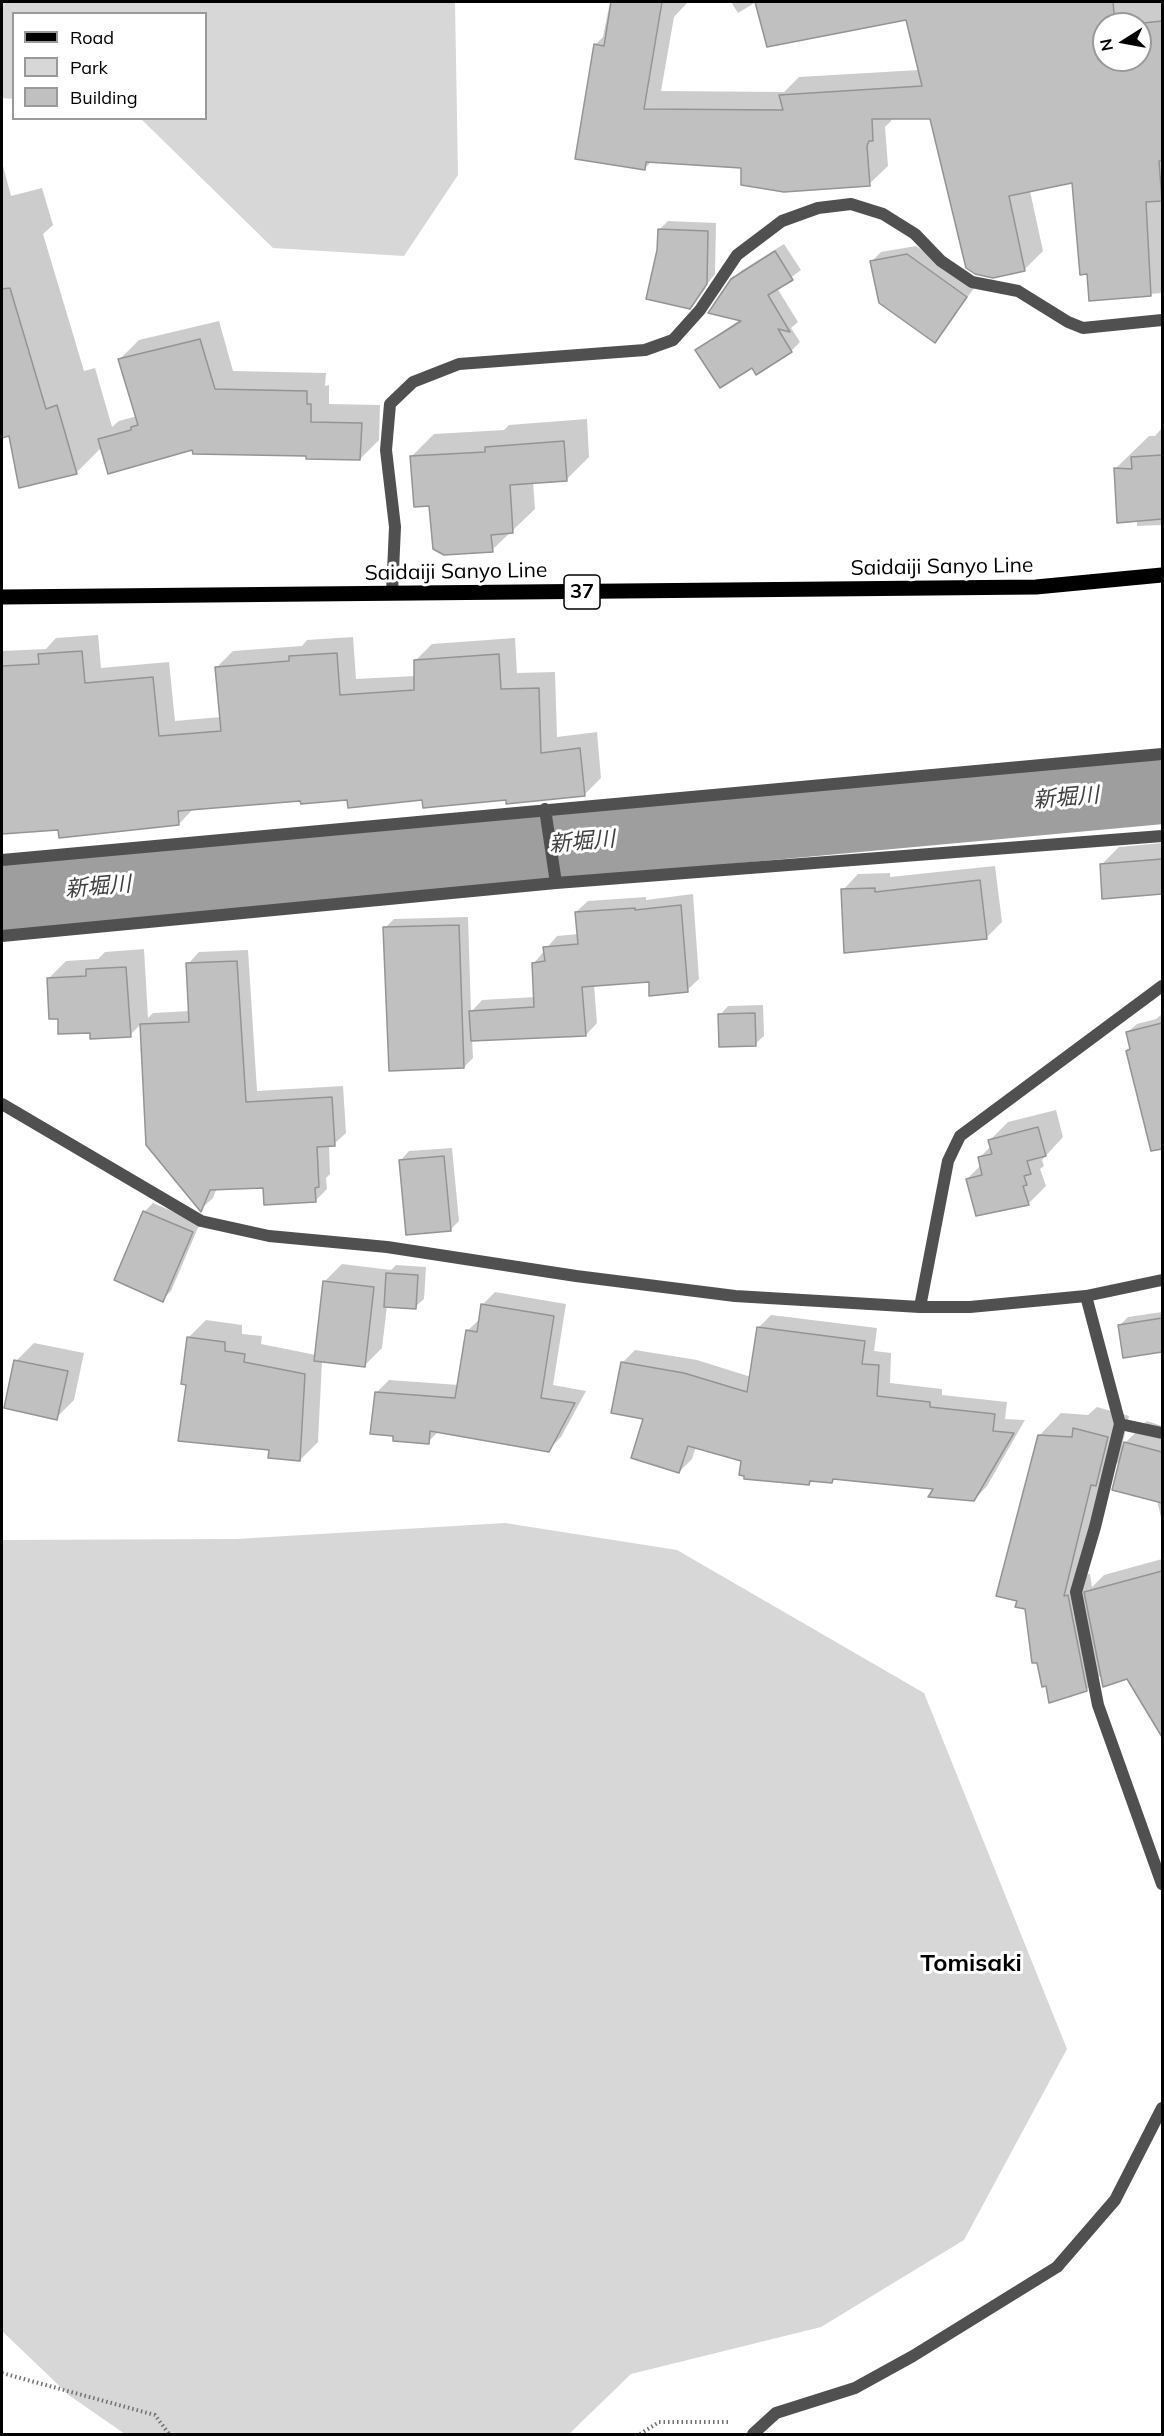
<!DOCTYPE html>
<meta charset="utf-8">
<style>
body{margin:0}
#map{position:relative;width:1164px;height:2436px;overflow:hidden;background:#fff;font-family:Mulish,sans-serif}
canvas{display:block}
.frame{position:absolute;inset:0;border:3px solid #000;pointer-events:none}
.legend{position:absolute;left:12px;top:12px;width:195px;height:108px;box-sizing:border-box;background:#fff;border:2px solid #999;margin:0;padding:8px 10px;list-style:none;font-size:18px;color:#000}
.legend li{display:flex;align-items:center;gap:12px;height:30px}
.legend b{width:30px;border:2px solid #999}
.north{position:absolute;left:1092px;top:12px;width:60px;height:60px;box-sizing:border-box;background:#fff;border:2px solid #999;border-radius:50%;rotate:259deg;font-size:16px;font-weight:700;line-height:24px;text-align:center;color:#000}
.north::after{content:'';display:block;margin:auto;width:21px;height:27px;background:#000;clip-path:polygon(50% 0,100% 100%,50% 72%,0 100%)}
</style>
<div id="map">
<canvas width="1164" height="2436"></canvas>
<div class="frame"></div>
<ul class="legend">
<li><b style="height:8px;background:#000"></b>Road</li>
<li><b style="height:16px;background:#d7d7d7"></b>Park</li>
<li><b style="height:16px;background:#c0c0c0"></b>Building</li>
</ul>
<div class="north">N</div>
</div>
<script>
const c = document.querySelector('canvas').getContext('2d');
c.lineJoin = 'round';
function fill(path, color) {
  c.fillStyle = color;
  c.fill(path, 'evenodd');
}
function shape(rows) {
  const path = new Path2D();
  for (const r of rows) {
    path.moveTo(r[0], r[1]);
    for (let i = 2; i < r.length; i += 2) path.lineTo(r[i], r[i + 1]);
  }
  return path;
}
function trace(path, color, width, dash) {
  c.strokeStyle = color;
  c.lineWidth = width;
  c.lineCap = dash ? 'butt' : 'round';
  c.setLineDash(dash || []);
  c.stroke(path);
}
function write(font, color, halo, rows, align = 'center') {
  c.font = font + ' Mulish,"Noto Sans JP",sans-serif';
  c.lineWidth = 6;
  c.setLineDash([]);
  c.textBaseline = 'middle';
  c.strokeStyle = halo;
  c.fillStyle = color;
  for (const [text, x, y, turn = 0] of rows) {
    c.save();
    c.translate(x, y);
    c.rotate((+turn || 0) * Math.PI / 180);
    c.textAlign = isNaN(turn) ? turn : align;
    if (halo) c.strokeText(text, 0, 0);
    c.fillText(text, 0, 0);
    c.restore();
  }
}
const green = shape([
 [2,2,455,2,458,175,404,256,273,248,141,119,206,118,206,14,14,14,13,99,2,98],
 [505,1523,677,1550,924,1693,1067,2049,964,2240,821,2327,631,2374,569,2434,125,2434,70,2396,2,2331,2,1540,236,1539]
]);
const shadow = shape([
 [610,2,688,2,674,17,661,91,784,92,799,77,919,70,907,18,768,45,757,2,1081,2,1083,7,1083,2,1162,2,1162,293,1090,299,1074,181,1030,191,1043,251,1024,270,932,117,891,117,891,121,885,127,888,166,869,184,743,166,652,161,644,169,595,45,603,37],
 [1104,24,1140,24,1140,60,1104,60],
 [731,2,756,2,738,13],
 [2,162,11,196,42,188,53,225,43,234,84,371,95,368,112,427,119,421,137,416,120,359,139,340,219,321,233,371,326,373,325,386,329,385,329,404,380,405,379,440,360,459,193,448,102,447,76,473,10,434,2,437],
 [668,221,716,223,715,274,689,307,658,250,659,230],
 [784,244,801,270,777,288,798,322,791,328,800,342,791,351,756,373,752,366,697,350,741,319,732,280,741,271],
 [916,246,975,287,935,341,872,261,881,252],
 [587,419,589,457,566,480,533,482,535,509,492,550,431,504,411,457,434,434,504,430,509,425],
 [1162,428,1162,525,1137,526,1137,520,1115,469,1149,436,1155,436],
 [98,635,101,668,169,662,175,721,221,717,216,668,233,651,302,646,307,640,353,637,356,679,415,676,415,661,432,644,515,638,517,673,555,672,557,737,597,732,601,778,584,795,507,799,302,799,194,808,179,824,2,833,2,651,46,649,56,638],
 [1162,843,1162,892,1104,897,1101,865,1119,847],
 [995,866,1002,922,986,938,843,890,858,874,890,873,890,877],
 [693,894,699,979,687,990,650,981,594,985,597,1023,586,1035,472,1039,473,1058,464,1067,385,928,394,919,468,917,471,1012,482,1000,535,997,534,963,557,936,578,934,576,912,588,901,646,897,646,900],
 [144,949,148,1018,153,1013,190,1011,188,964,199,952,248,950,257,1091,343,1086,346,1133,334,1144,329,1145,330,1174,326,1178,327,1189,315,1201,264,1186,217,1188,213,1198,201,1209,141,1024,130,1035,91,1032,60,1018,48,979,66,961,98,959,105,952],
 [763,1005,764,1036,755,1044,720,1015,728,1006],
 [1162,1014,1162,1089,1139,1095,1128,1051,1131,1048,1128,1032,1137,1024,1156,1019],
 [1056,1110,1063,1137,1042,1160,1044,1166,1040,1169,1046,1186,1028,1204,967,1179,981,1165,979,1158,991,1146,990,1140,1008,1122],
 [452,1148,459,1221,450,1230,401,1160,409,1151],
 [153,1203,200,1223,171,1291,162,1300,144,1212],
 [342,1264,391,1270,396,1265,426,1267,424,1299,415,1307,387,1306,382,1348,364,1366,322,1361,318,1442,300,1460,270,1449,187,1384,188,1338,206,1320,242,1325,242,1334,262,1336,261,1344,316,1355,324,1282],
 [495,1292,566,1304,553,1385,586,1391,561,1437,548,1450,439,1431,428,1442,395,1435,376,1393,389,1380,459,1385,467,1331,481,1318,483,1304],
 [1162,1312,1162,1351,1124,1357,1119,1326,1128,1317],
 [771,1315,877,1328,874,1351,891,1353,890,1383,942,1389,942,1395,1007,1402,1005,1419,1025,1420,987,1486,974,1500,935,1488,836,1478,831,1482,812,1480,809,1483,696,1446,692,1459,679,1472,645,1418,622,1363,635,1350,697,1360,751,1377,758,1328],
 [34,1343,84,1353,74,1400,56,1418,16,1361],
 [1097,1407,1129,1416,1122,1446,1147,1421,1162,1426,1162,1522,1157,1500,1122,1459,1111,1469,1084,1575,1090,1574,1092,1587,1104,1575,1162,1559,1162,1734,1128,1677,1102,1674,1086,1690,1050,1701,1039,1436,1061,1413,1088,1415]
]);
const river = shape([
 [2,896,1162,789]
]);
const building = shape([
 [611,2,662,2,644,109,783,110,779,95,922,86,906,20,767,47,755,2,1113,2,1115,24,1104,24,1104,60,1140,60,1140,24,1134,24,1162,21,1162,161,1159,161,1162,201,1146,202,1151,296,1089,301,1087,274,1080,275,1072,183,1009,196,1025,271,993,278,975,274,966,268,930,119,872,119,873,141,869,141,867,146,870,186,784,192,741,185,741,168,646,162,645,170,575,159,594,44,604,46,611,2],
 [658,229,708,231,707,284,690,309,646,299,657,250,658,229],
 [775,251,793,280,768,295,790,332,778,329,792,352,756,375,752,368,720,388,695,350,741,321,708,313,731,279,775,251],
 [907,254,967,297,935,343,879,303,870,261,907,254],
 [10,288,46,409,57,405,77,474,19,488,9,436,2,438,2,289,10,288],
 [200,339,215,389,307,391,307,404,311,404,311,422,362,423,360,460,306,459,306,456,193,454,192,450,108,474,98,439,131,430,131,427,138,425,118,359,200,339],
 [564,441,567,481,510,485,513,533,491,535,493,552,444,555,433,549,429,506,414,507,410,456,485,452,485,447,564,441],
 [1162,455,1162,519,1117,523,1114,468,1132,469,1131,457,1162,455],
 [82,651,85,683,153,677,159,736,221,731,215,667,289,661,289,656,337,653,340,695,414,690,414,660,499,654,501,689,539,688,541,753,580,748,585,796,506,804,506,800,423,808,422,800,348,808,347,800,301,804,300,801,178,811,179,825,59,838,58,830,2,834,2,666,39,664,38,654,82,651],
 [1162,859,1162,894,1102,899,1100,864,1162,859],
 [980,880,987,939,844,953,841,889,875,888,875,892,980,880],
 [681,905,688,992,649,996,649,982,582,987,586,1036,471,1041,469,1011,534,1007,532,963,545,961,543,947,578,944,575,912,635,908,635,910,681,905],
 [459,925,464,1068,389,1071,383,927,459,925],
 [237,961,246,1102,332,1097,335,1146,317,1147,319,1187,315,1188,316,1202,264,1205,263,1188,210,1190,201,1212,146,1145,140,1024,189,1022,186,963,237,961],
 [126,967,131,1037,90,1039,90,1033,58,1034,58,1019,49,1019,47,978,86,976,86,969,126,967],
 [755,1013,756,1046,719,1047,718,1014,755,1013],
 [1162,1023,1162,1149,1151,1151,1126,1051,1130,1049,1126,1032,1162,1023],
 [1038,1127,1046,1156,1027,1161,1031,1174,1024,1176,1027,1185,1023,1186,1029,1205,976,1216,966,1179,982,1175,978,1157,992,1154,988,1140,1038,1127],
 [444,1156,451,1231,406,1235,399,1160,444,1156],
 [143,1211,193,1232,163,1302,114,1280,143,1211],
 [386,1273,418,1275,416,1309,384,1307,386,1273],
 [323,1281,374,1287,365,1367,314,1361,323,1281],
 [481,1304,554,1316,541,1398,575,1403,549,1452,430,1431,429,1444,393,1441,393,1436,370,1434,375,1392,455,1398,466,1330,477,1332,481,1304],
 [1162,1318,1162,1352,1123,1358,1118,1325,1162,1318],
 [757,1327,865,1341,862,1364,879,1365,877,1396,930,1402,930,1407,995,1414,993,1431,1014,1433,974,1501,928,1497,933,1489,833,1479,832,1483,810,1481,809,1485,744,1479,744,1476,739,1475,741,1461,688,1446,679,1473,631,1458,643,1419,611,1413,621,1362,684,1373,747,1392,757,1327],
 [187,1337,225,1342,225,1351,245,1354,244,1362,305,1374,300,1461,268,1458,269,1450,178,1441,186,1385,181,1384,187,1337],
 [14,1360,68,1371,57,1420,4,1408,14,1360],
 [1073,1428,1108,1437,1096,1486,1091,1485,1064,1596,1068,1595,1087,1691,1049,1703,1046,1686,1042,1687,1037,1663,1032,1663,1025,1609,1015,1607,1017,1601,996,1596,1038,1435,1072,1437,1073,1428],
 [1124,1442,1162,1452,1162,1503,1112,1490,1124,1442],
 [1162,1571,1162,1737,1127,1679,1103,1687,1084,1592,1162,1571]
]);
const path = shape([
 [2,2373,155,2415,169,2434],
 [640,2434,659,2422,729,2422]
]);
const minor = shape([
 [392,593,395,527,386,450,390,404,413,382,459,364,645,350,673,340,700,310,737,255,782,221,818,208,851,204,883,214,915,234,941,261,972,282,1018,291,1068,322,1083,328,1162,320],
 [545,809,556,883],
 [2,860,1162,754],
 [2,936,556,883,1162,836],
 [2,1104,201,1221,269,1236,387,1247,576,1276,735,1296,920,1307,970,1307,1086,1296,1162,1280],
 [1086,1296,1120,1424,1095,1527,1076,1592,1098,1705,1162,1884],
 [920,1307,948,1161,960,1136,1162,986],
 [1120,1424,1162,1433],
 [753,2434,776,2413,855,2388,913,2356,1057,2267,1115,2200,1162,2108]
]);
const primary = shape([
 [2,597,1036,587,1162,575]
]);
const shields = [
 [582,592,36]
];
const shieldNames = [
 ["37",582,592]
];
const streetNames = [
 ["Saidaiji Sanyo Line",942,567,-1],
 ["Saidaiji Sanyo Line",456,572,-1]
];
const waterNames = [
 ["新堀川",1066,798,-5],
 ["新堀川",582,842,-5],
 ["新堀川",98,887,-5]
];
const quarterNames = [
 ["Tomisaki",971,1964]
];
fill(green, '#d7d7d7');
fill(shadow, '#0003');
trace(river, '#9e9e9e', 70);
fill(building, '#c0c0c0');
trace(building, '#949494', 1.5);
trace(path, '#727272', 4, [1.5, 3]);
trace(minor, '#505050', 12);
trace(primary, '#000', 15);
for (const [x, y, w] of shields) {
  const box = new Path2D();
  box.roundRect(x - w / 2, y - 17, w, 34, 4.5);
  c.fillStyle = '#fff';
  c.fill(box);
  trace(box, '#000', 1.5);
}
write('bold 20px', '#000', null, shieldNames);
write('21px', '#000', '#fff', streetNames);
write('italic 22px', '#3f3f3f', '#fff', waterNames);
write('bold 24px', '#000', '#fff', quarterNames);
</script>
